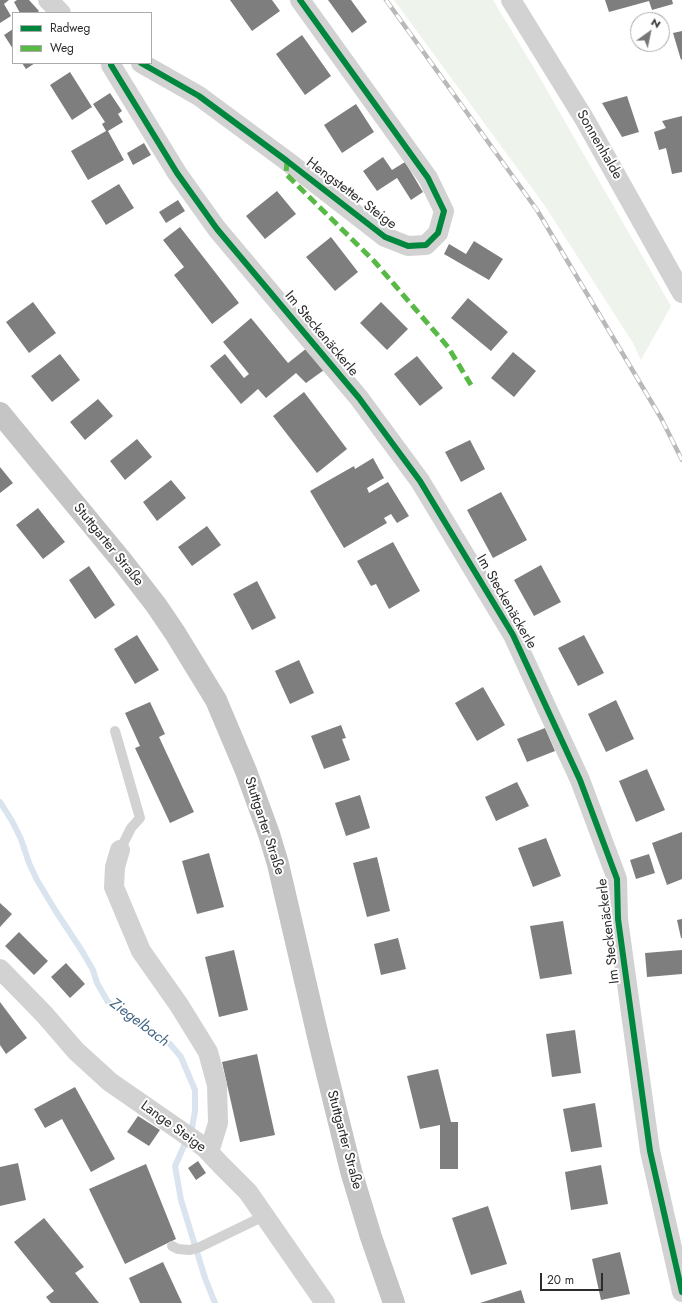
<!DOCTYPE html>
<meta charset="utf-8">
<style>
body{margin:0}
#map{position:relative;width:682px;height:1303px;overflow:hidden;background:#fff;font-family:Jost,sans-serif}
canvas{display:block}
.legend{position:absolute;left:12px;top:12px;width:140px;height:52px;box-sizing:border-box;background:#fff;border:1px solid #ababab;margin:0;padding:5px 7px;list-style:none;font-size:12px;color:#2d2d2d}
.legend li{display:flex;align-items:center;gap:8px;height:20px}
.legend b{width:20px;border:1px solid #ababab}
.north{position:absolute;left:630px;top:12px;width:40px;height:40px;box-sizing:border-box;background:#fff;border:1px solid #ababab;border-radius:50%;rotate:33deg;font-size:11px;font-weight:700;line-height:16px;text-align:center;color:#2d2d2d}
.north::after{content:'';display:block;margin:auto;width:14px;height:18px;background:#767676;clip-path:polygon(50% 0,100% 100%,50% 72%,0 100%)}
.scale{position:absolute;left:540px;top:1273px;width:63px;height:18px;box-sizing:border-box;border:2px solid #2d2d2d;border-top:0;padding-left:5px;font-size:12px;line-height:14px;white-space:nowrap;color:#2d2d2d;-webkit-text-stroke:3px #fff;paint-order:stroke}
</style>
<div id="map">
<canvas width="682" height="1303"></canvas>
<ul class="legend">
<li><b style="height:5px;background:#00873e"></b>Radweg</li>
<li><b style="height:5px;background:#58b947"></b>Weg</li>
</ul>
<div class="north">N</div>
<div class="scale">20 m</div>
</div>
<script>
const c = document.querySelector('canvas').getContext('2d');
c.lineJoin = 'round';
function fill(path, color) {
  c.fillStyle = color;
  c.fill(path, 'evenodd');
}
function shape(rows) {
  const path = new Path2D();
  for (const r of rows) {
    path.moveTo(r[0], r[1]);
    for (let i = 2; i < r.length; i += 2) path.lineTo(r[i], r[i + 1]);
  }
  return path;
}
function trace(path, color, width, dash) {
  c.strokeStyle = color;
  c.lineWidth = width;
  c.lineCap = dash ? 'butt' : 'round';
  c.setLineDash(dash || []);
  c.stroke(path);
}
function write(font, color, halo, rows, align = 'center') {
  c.font = font + ' Jost,sans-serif';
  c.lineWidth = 4;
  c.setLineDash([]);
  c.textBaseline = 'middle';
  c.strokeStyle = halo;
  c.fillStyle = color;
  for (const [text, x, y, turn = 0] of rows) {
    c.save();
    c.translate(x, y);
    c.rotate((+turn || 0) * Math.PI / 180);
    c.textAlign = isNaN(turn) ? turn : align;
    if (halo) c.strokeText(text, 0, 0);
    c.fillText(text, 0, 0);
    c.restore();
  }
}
const green = shape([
 [394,0,493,0,537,73,671,306,641,360,633,343,545,206]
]);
const stream = shape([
 [0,802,12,821,21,839,29,863,37,880,55,910,82,951,93,970,97,983,108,1002,119,1011,156,1033,170,1044,181,1057,195,1090,195,1111,192,1128,175,1166,181,1200,205,1278,215,1303]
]);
const building = shape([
 [0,0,9,0,4,4,11,16,0,23],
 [17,0,29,0,39,11,37,13,20,13,14,2],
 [230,0,272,0,280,11,252,31],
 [328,0,351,0,367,22,352,33],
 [605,0,672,0,673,4,652,10,649,1,609,12],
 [13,29,13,49,4,35],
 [682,31,682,59,681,60,673,33],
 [302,35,331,76,305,95,276,54],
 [22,63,35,63,26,69],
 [70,72,92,107,72,120,50,85],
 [110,93,122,111,118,114,123,122,108,131,124,160,88,180,71,151,106,131,102,124,105,122,93,104],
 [627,96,639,132,622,137,602,103],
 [356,104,374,132,342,153,324,125],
 [682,116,682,172,672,174,666,148,659,150,654,132,666,128,662,121],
 [144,143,151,155,133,165,127,153],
 [383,157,392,170,405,162,423,192,411,200,397,178,377,191,363,171],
 [119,184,134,208,106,225,91,201],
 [277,191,296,214,265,239,246,216],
 [178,200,185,211,166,223,159,212],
 [180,227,239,303,212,324,174,275,184,267,163,240],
 [331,237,358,272,335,291,306,257],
 [474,241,503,259,489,280,444,254,449,244,466,254],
 [468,298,508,332,491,351,451,318],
 [33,302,56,333,29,353,6,322],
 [381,302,408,329,387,350,360,323],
 [251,318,288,363,307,348,324,370,306,383,296,373,266,398,258,389,241,404,210,366,225,354,244,378,249,374,223,342],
 [513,352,536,371,514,397,491,378],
 [60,354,80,380,52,402,31,376],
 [417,356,443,388,420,406,394,374],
 [304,392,347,449,317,473,273,416],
 [98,399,113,416,85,440,70,422],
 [137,439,152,457,125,480,110,461],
 [470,440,485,469,461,482,445,452],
 [373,458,384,478,367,488,369,493,388,482,409,516,397,523,391,514,384,518,387,523,344,548,310,491,354,466,355,469],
 [0,467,13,483,0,493],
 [171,480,186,498,157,521,143,502],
 [501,492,527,540,493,558,467,510],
 [38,508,65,542,43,559,16,525],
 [207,526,221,545,192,566,178,547],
 [393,542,420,591,389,609,376,584,371,586,357,561],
 [541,565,561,602,534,616,514,580],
 [89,566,115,605,95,619,69,580],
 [257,581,276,618,252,630,233,594],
 [137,635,159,670,135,684,114,649],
 [584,635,604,673,578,686,558,648],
 [299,660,314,693,290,704,275,671],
 [483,687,505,725,477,741,455,703],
 [616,700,634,739,606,752,588,714],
 [150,702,165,734,159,737,194,812,170,823,135,748,140,746,125,713],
 [341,725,346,738,342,739,350,760,324,769,311,736],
 [545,728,555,751,527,762,517,739],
 [647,769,665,810,636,822,619,781],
 [517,782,529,806,496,821,485,797],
 [360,795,370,828,346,836,335,803],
 [682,832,682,879,667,885,652,843],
 [546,838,561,876,533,887,518,848],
 [209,853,224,907,197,914,182,861],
 [649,854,655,873,636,879,630,860],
 [377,857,390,911,367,917,353,863],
 [0,903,12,914,0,927],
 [682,919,682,938,681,938,677,920],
 [563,921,572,974,540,979,530,926],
 [19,932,48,961,34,975,5,946],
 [398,938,406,969,381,975,374,944],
 [234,950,248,1010,219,1017,205,957],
 [682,950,682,974,647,977,645,953],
 [66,963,85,984,70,998,51,977],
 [0,1002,27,1038,6,1054,0,1045],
 [575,1030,581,1073,552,1077,546,1034],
 [257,1054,275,1135,240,1142,222,1062],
 [438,1069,451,1122,458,1122,458,1169,440,1169,440,1125,420,1129,407,1076],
 [75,1087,115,1159,91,1172,62,1119,45,1128,34,1109],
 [595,1103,602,1147,571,1152,563,1109],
 [138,1116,160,1130,149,1146,127,1132],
 [198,1161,206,1173,196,1180,188,1168],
 [18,1163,26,1200,0,1206,0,1167],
 [146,1164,176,1239,125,1264,89,1189],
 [601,1165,608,1204,571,1210,565,1172],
 [488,1206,507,1264,471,1275,452,1218],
 [44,1218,84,1267,75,1273,99,1303,51,1303,46,1297,54,1291,14,1242],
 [620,1252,630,1294,601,1300,592,1259],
 [163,1262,182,1303,140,1303,129,1278],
 [521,1290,525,1303,480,1303]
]);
const lane = shape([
 [115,731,140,818,131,828,120,850],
 [172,1246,178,1249,190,1250,200,1247,264,1216]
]);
const street = shape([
 [48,0,61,13],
 [511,0,585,120,682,293],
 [111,63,111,65,177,173,217,229,359,398,420,481,513,635,580,780,617,879,618,919,650,1151,682,1292],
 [141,63,199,96,287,161,385,237,408,246,426,245,438,233,444,211,428,178,300,0],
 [120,850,115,867,114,887,127,918,141,951,179,1005,208,1052,217,1085,218,1123,209,1152],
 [0,969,44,1014,76,1051,110,1082,204,1147,221,1165,248,1192,325,1303]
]);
const primary = shape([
 [0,413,122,561,156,605,175,633,216,700,246,771,269,834,278,864,320,1045,351,1171,371,1237,394,1303]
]);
const rail = shape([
 [386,0,537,210,661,418,682,460]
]);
const quiet = shape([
 [287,161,286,174,374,261,448,347,471,385]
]);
const cycleway = shape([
 [111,63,111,65,177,173,217,229,359,398,420,481,513,635,580,780,617,879,618,919,650,1151,682,1292],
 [141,63,199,96,287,161,385,237,408,246,426,245,438,233,444,211,428,178,300,0]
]);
const streetNames = [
 ["Sonnenhalde",599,145,60],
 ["Hengstetter Steige",351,194,37],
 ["Im Steckenäckerle",321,334,50],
 ["Stuttgarter Straße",108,545,51],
 ["Im Steckenäckerle",506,602,60],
 ["Stuttgarter Straße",264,826,72],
 ["Im Steckenäckerle",609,931,-97],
 ["Lange Steige",173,1127,36],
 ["Stuttgarter Straße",344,1140,75]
];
const waterNames = [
 ["Ziegelbach",139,1023,37]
];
fill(green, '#eef3eb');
trace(stream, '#d9e4ee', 6);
fill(building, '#7e7e7e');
trace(lane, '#d2d2d2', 10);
trace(street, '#d2d2d2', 20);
trace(primary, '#c5c5c5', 22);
trace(rail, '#b9b9b9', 4.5);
trace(rail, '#fff', 3, [9]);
trace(quiet, '#58b947', 5, [10, 5]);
trace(cycleway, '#00873e', 6);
write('14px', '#2d2d2d', '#fff', streetNames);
write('italic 15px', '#436687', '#fff', waterNames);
</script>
